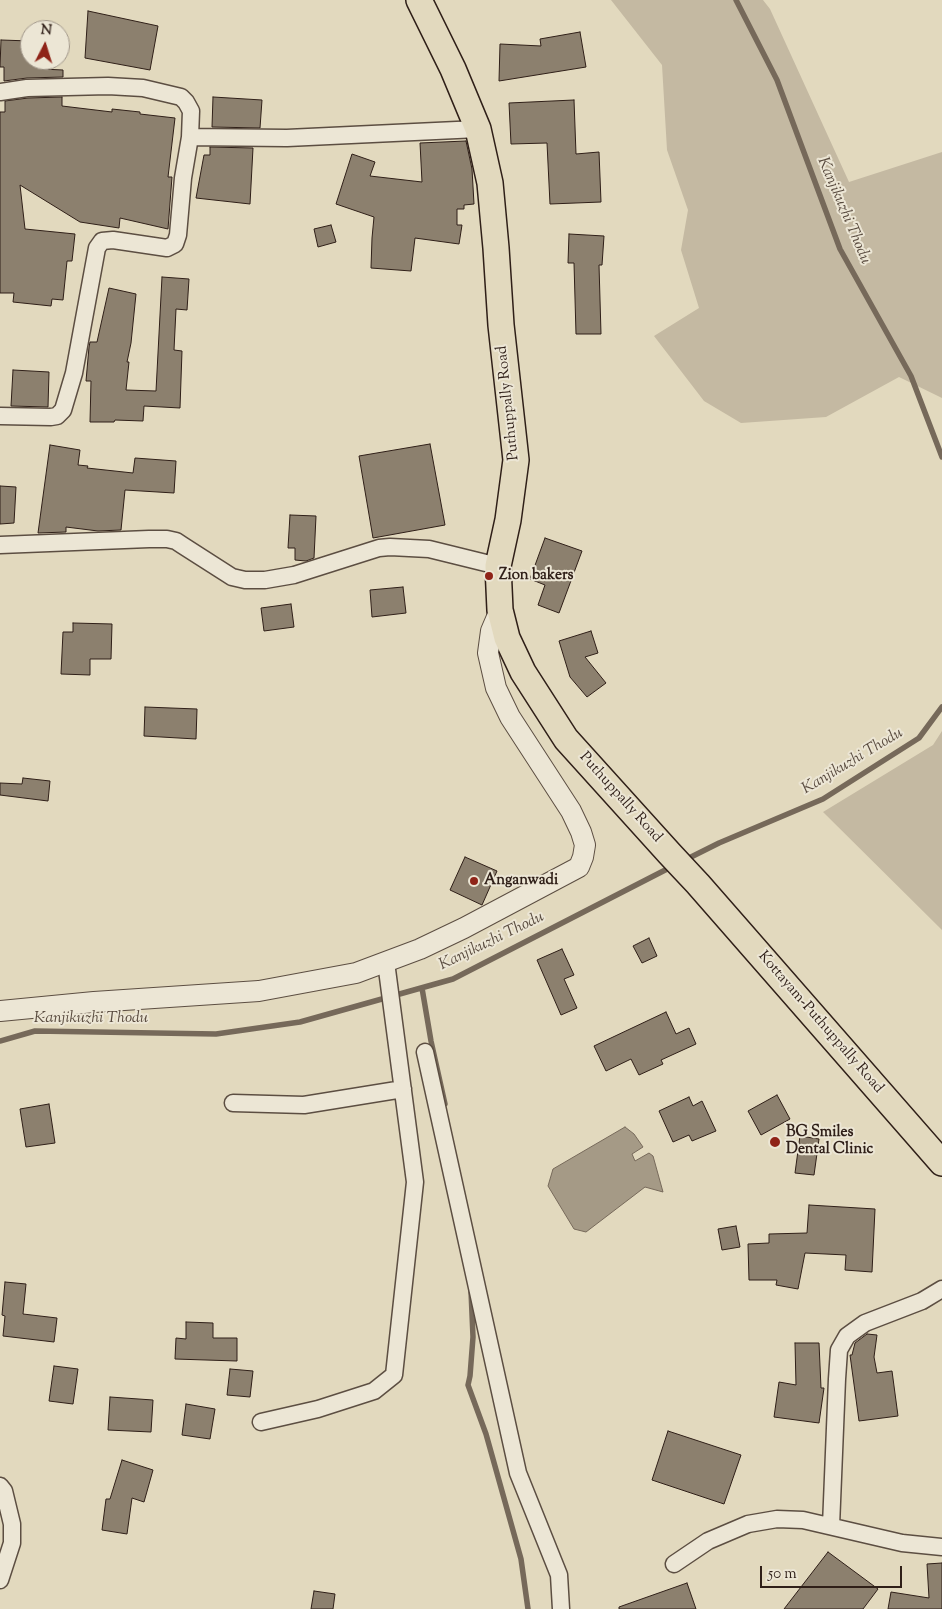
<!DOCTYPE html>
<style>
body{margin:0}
#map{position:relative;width:942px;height:1609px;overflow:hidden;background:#e2d9be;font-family:"Sorts Mill Goudy",serif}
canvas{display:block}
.north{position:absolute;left:20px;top:20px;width:50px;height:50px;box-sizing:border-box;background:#ece6d5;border:1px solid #a09689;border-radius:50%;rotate:5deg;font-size:14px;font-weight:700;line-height:20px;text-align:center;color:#2f1f18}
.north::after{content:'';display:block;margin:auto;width:18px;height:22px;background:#8f2418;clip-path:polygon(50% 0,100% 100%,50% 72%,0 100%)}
.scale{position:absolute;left:760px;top:1566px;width:142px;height:22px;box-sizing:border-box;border:2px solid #2f1f18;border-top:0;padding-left:6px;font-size:15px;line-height:18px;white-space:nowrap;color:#2f1f18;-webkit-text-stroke:4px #ece6d5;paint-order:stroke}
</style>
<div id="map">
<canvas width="942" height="1609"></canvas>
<div class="north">N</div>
<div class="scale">50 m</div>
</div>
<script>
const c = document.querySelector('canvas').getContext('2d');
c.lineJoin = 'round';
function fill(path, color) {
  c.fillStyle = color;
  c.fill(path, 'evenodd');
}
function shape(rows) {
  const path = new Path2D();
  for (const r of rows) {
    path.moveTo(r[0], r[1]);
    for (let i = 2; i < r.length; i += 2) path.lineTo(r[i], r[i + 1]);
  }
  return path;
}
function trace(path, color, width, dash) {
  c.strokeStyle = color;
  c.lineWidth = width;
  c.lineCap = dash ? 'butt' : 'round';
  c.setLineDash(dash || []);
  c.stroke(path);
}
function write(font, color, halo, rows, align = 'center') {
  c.font = font + ' "Sorts Mill Goudy",serif';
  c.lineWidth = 4;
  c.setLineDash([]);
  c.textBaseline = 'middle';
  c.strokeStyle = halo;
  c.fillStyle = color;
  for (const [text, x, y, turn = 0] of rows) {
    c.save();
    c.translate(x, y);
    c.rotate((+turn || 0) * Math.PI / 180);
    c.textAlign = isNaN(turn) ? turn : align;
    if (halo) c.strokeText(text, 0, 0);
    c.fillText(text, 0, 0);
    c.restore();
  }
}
const green = shape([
 [611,0,763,0,770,9,849,182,942,152,942,398,899,377,826,417,741,423,704,401,654,336,699,308,681,250,688,210,667,150,662,65],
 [942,731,942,930,823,812,933,745]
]);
const water = shape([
 [625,1127,634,1134,643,1147,632,1154,635,1161,649,1153,653,1156,663,1192,645,1187,586,1232,574,1229,548,1186,553,1169,625,1127]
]);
const stream = shape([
 [736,0,777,80,840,249,911,376,942,457],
 [685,860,719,843,823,799,919,738,942,707],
 [422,988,431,1041,445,1104],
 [0,1041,35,1031,216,1034,300,1022,453,979,673,866],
 [471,1291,473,1337,470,1376,468,1385,486,1434,521,1559,528,1609]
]);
const building = shape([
 [88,11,158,26,150,70,85,58,88,11],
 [580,32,586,67,499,81,500,44,541,46,540,39,580,32],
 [1,40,30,41,30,60,42,60,42,69,63,70,63,77,27,78,4,81,4,67,0,67,1,40],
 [62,97,62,106,112,112,112,109,140,112,140,114,175,118,168,177,172,177,168,229,120,218,119,228,80,222,20,185,25,229,75,234,72,261,67,261,63,300,52,299,51,306,13,302,14,293,0,293,0,112,5,112,5,101,28,98,62,97],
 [213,97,262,100,260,128,212,127,213,97],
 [574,100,576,154,599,152,601,202,550,204,547,143,511,144,509,103,574,100],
 [466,141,472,169,474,204,464,205,464,209,457,209,457,225,462,225,459,244,415,238,411,271,371,268,372,238,374,217,336,204,352,154,375,162,370,176,422,182,420,143,466,141],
 [210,147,253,148,250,204,196,198,204,155,210,155,210,147],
 [331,225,336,242,318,247,314,229,331,225],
 [569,234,604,236,602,265,599,265,601,334,576,334,574,263,568,263,569,234],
 [162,277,189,279,187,310,176,309,174,350,182,351,180,408,144,406,143,421,115,420,114,422,90,422,91,381,86,381,89,347,90,342,97,342,109,288,136,294,131,343,127,362,129,362,126,390,156,391,162,277],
 [13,370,49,372,48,407,11,406,13,370],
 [430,444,445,525,373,538,359,456,430,444],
 [50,445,80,450,78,465,88,466,87,468,133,473,135,458,176,461,174,493,125,490,121,530,98,531,66,527,66,532,38,533,50,445],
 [0,486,16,487,14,523,0,524,0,486],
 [290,515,316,516,314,558,306,561,295,560,295,548,288,548,290,515],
 [545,538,582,551,559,613,538,605,545,585,530,579,545,538],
 [403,587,406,613,372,617,370,590,403,587],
 [291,604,294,627,264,631,261,608,291,604],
 [73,623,112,624,111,659,90,659,90,675,61,674,63,632,73,632,73,623],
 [591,631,598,653,585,657,606,683,587,697,570,677,559,641,591,631],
 [145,707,197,709,196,739,144,736,145,707],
 [23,778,50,781,48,801,0,795,0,783,22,784,23,778],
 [465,857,497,871,482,905,450,890,465,857],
 [649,938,657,956,642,963,633,946,649,938],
 [562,949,574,975,564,979,577,1008,561,1015,537,960,562,949],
 [666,1012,676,1034,689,1028,696,1044,661,1060,663,1064,639,1075,631,1059,606,1071,594,1046,666,1012],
 [777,1095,790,1119,761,1135,748,1111,777,1095],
 [689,1097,693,1106,702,1101,716,1131,692,1141,689,1135,673,1142,659,1111,689,1097],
 [49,1104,55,1143,26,1147,20,1109,49,1104],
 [800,1136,819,1139,814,1175,795,1173,800,1136],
 [809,1205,875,1209,872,1272,845,1270,846,1255,805,1253,798,1289,776,1285,777,1280,749,1280,748,1244,769,1243,769,1234,807,1233,809,1205],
 [736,1226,740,1247,722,1250,718,1229,736,1226],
 [5,1282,26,1284,23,1314,57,1318,54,1342,3,1336,5,1316,2,1315,5,1282],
 [186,1322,213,1323,213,1338,237,1338,237,1361,175,1359,176,1338,186,1339,186,1322],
 [867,1334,877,1335,874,1357,877,1373,892,1371,898,1416,859,1421,850,1355,852,1355,855,1343,867,1334],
 [795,1343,819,1343,821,1388,824,1388,819,1423,774,1417,779,1382,796,1385,795,1343],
 [54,1366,78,1369,73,1404,49,1401,54,1366],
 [230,1369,253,1371,250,1397,227,1395,230,1369],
 [110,1397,153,1400,151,1432,108,1430,110,1397],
 [186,1404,215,1409,210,1439,182,1435,186,1404],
 [668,1431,741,1455,724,1504,652,1480,668,1431],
 [122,1460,153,1470,144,1502,132,1498,127,1534,102,1530,106,1499,110,1499,122,1460],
 [828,1552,878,1589,863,1609,784,1609,828,1552],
 [942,1563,942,1609,888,1609,891,1592,929,1598,927,1564,942,1563],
 [687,1583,696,1609,619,1609,619,1607,687,1583],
 [314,1591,335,1594,333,1609,311,1609,314,1591]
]);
const minor = shape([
 [0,92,27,88,108,86,143,88,181,97,186,102,191,111,190,137,183,178,178,235,175,244,167,248,113,240,102,241,97,248,74,373,63,410,57,416,51,417,0,416],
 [190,137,287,138,478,129],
 [0,545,149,539,167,539,176,541,182,545,232,577,245,580,265,580,294,575,379,548,390,547,429,549,498,566],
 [425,1052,518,1473,559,1575,561,1609],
 [233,1103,304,1105,403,1089],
 [261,1422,318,1409,374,1391,394,1375,415,1182,386,962],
 [0,1486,4,1491,12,1524,12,1543,0,1580],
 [831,1526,837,1379,839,1350,847,1336,865,1323,922,1301,942,1289],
 [674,1564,708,1541,748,1524,777,1519,803,1520,902,1543,942,1547]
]);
const tertiary = shape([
 [0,1011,94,1002,259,991,356,973,420,949,464,928,579,867,583,857,585,845,581,832,571,811,510,717,496,688,488,653,491,631,500,610]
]);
const primary = shape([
 [419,0,453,69,478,129,490,183,496,248,501,325,516,460,508,520,498,566,500,610,507,638,523,672,566,739,669,853,698,884,942,1163]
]);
const markers = [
 [489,576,5,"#8f2418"],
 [474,881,5,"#8f2418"],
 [775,1142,6,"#8f2418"]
];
const streetNames = [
 ["Puthuppally Road",509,403,-96],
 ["Puthuppally Road",620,798,48],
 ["Kottayam-Puthuppally Road",820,1023,49]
];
const poiNames = [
 ["Zion bakers",499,576],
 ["Anganwadi",484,881],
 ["BG Smiles",786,1133],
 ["Dental Clinic",786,1150]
];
const waterNames = [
 ["Kanjikuzhi Thodu",843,211,67],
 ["Kanjikuzhi Thodu",853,762,-31],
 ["Kanjikuzhi Thodu",492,942,-26],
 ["Kanjikuzhi Thodu",91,1019]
];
fill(green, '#c4b9a2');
fill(water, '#a59a86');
trace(water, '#76695a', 1);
trace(stream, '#76695a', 5.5);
fill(building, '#8c806e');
trace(building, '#2f1f18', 1);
trace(minor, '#5c4e42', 19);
trace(tertiary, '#5c4e42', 22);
trace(primary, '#2f1f18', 28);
trace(minor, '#ece6d5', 16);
trace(tertiary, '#ece6d5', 20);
trace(primary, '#e2d9be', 25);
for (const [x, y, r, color] of markers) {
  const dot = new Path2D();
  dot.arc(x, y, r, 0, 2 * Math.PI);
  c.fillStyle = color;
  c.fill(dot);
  trace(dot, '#ece6d5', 2);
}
write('15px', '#2f1f18', '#ece6d5', streetNames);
write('bold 15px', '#2f1f18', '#ece6d5', poiNames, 'left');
write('italic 16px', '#584a3e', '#ece6d5', waterNames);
</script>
